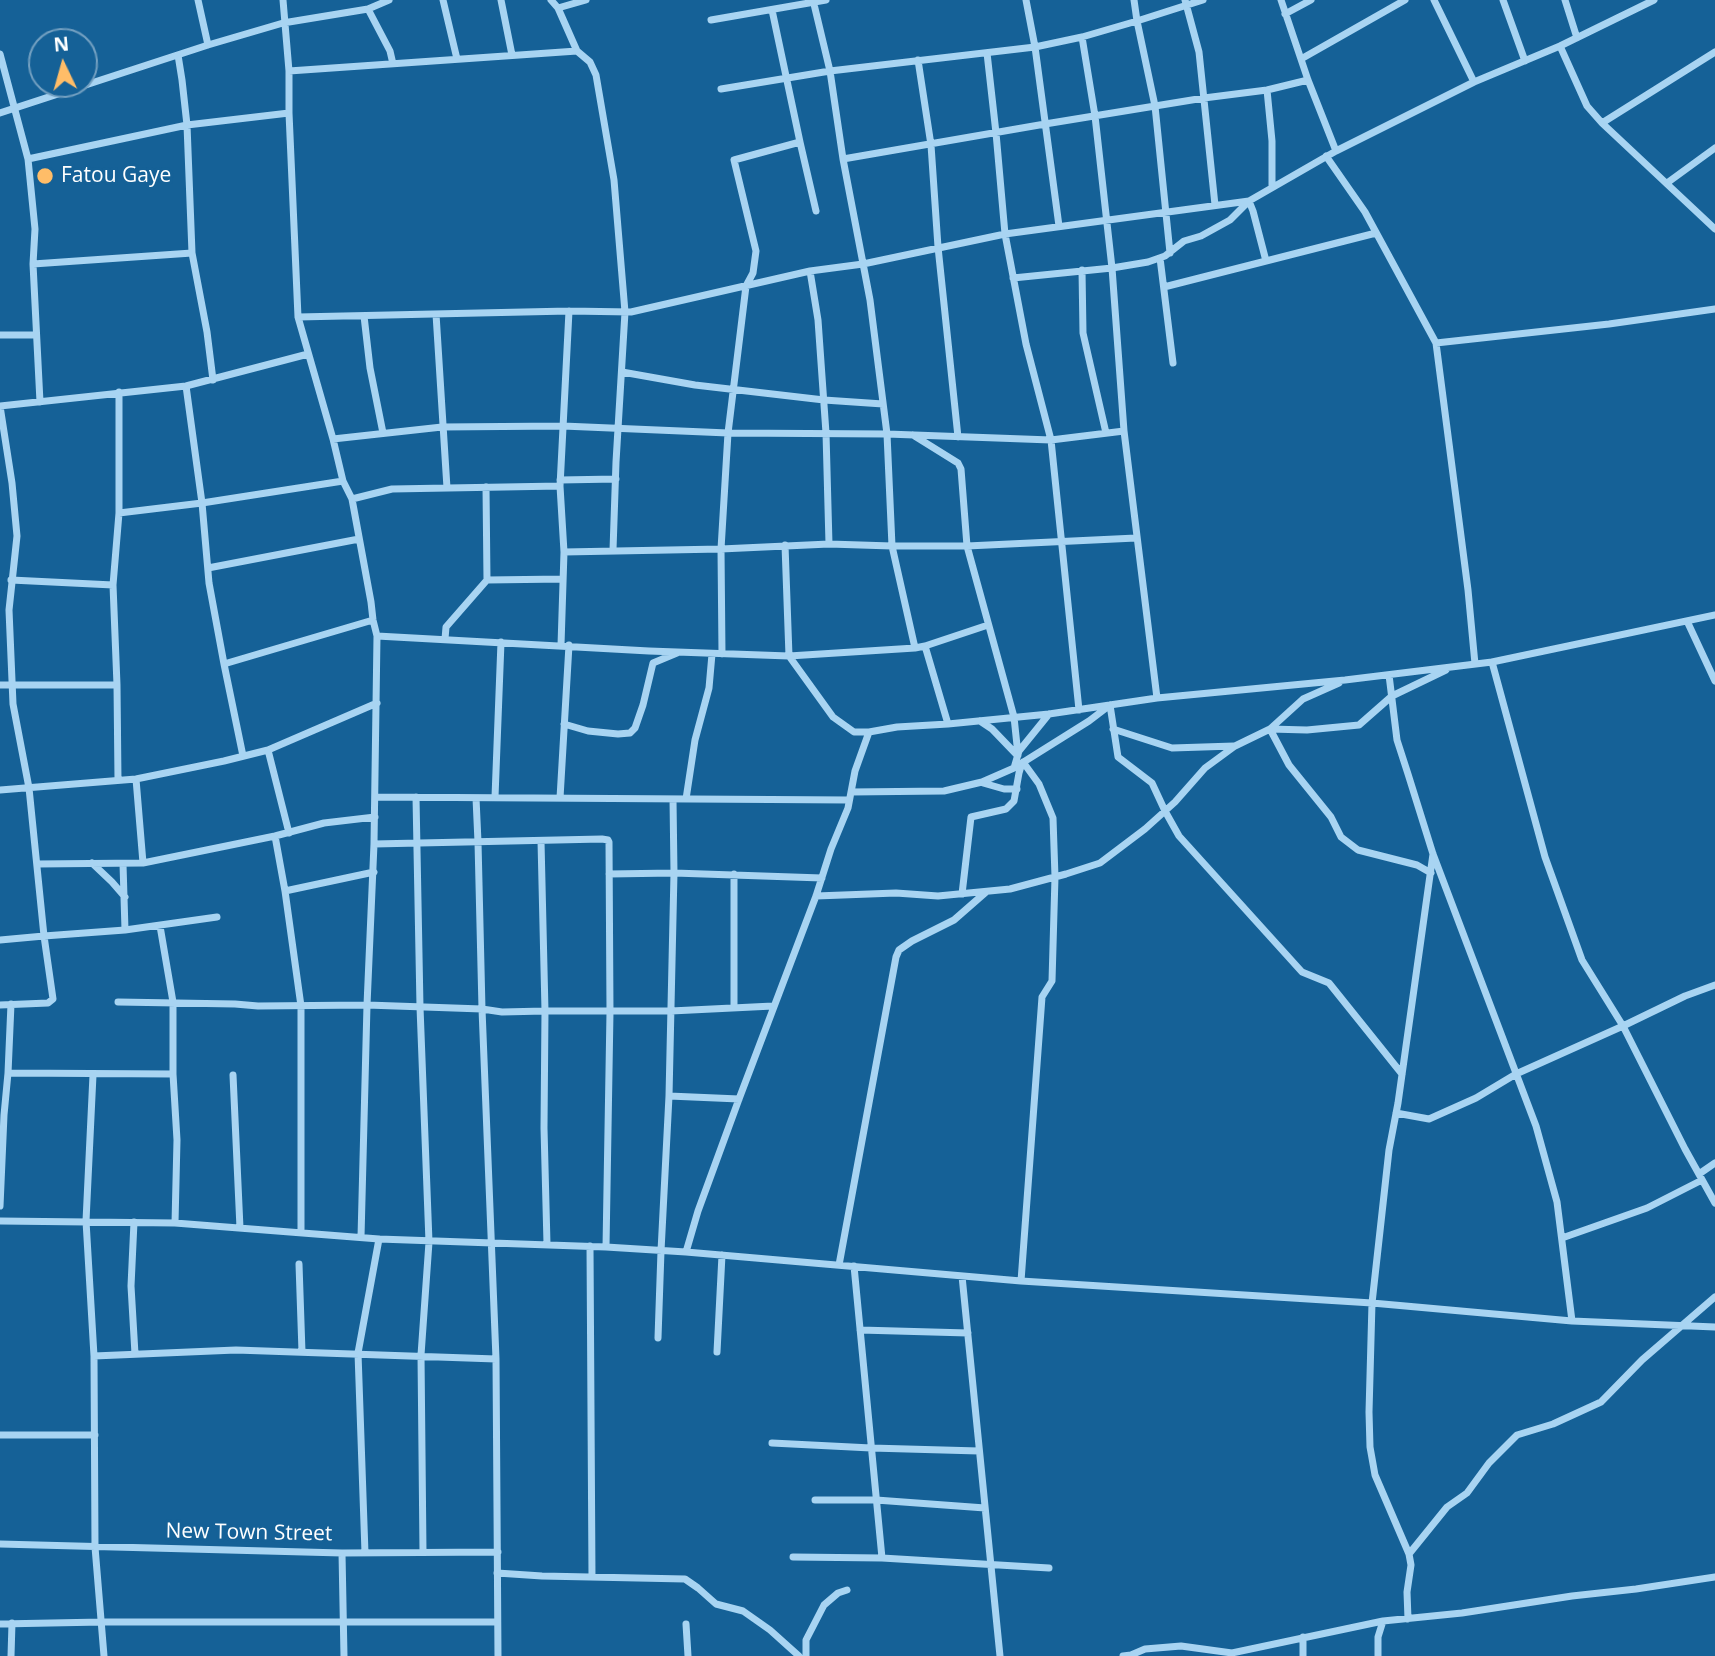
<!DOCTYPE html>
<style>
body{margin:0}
#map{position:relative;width:1715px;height:1656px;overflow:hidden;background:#156197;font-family:"Open Sans",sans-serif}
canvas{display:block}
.north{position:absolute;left:28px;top:28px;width:70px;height:70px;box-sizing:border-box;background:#156197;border:2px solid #73a0c1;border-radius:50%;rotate:355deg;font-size:19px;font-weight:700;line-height:28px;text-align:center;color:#fff}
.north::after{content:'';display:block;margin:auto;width:24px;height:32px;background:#ffbd68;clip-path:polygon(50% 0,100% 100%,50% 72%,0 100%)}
</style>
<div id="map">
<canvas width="1715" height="1656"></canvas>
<div class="north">N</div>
</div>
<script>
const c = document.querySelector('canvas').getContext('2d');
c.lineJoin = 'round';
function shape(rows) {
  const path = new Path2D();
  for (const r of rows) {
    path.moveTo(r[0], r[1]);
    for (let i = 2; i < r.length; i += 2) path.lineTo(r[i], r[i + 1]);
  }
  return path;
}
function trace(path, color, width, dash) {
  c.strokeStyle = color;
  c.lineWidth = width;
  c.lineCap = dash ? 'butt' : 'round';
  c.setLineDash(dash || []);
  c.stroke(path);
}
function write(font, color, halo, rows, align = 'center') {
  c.font = font + ' "Open Sans",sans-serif';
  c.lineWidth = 6;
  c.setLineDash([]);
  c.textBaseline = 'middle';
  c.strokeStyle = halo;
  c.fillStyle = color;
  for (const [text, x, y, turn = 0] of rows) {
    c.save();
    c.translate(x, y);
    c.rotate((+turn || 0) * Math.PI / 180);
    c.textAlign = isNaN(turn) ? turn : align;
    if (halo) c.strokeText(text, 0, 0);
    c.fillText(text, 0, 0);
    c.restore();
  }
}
const street = shape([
 [198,0,208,45],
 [283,0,289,71,289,113,298,317,333,439,343,481,352,499,371,602,373,620,377,636,374,844,367,1005,361,1237],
 [443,0,457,59],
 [501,0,512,55],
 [551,0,558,8,577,51,590,62,596,75,614,180,625,312,616,462,613,550],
 [813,0,830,71,843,159,870,300,887,434,892,546,915,648],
 [1026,0,1035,47,1059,226],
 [1134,0,1137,21,1155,106,1170,253],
 [1185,0,1199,52,1215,205],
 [1281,0,1308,80,1336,151],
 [1434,0,1474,82],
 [1503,0,1525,61],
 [1565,0,1577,38],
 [558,8,586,0],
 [368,9,390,51,393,64],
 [1285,14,1311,0],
 [711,20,826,0],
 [1082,37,1095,116,1112,268,1124,431,1157,698],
 [1560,46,1587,106,1602,123,1715,229],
 [987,53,996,133,1005,234,1026,344,1051,440,1079,710],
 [0,54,28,159,35,229,33,264,40,402],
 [178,55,182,80,187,125,192,253,207,332,213,380],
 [1301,59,1405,0],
 [918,60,931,145,938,247,958,437],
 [289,71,577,51],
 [721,89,830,71,1035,47,1082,37,1137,21,1203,0],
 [1267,90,1272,141,1272,187],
 [0,113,208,45,283,23,368,9,389,0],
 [1602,123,1715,52],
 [800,142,816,211],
 [1326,156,1365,212,1436,343,1468,590,1475,664],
 [28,159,187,125,289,113],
 [843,159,1045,124,1204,98,1267,90,1308,80],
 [1667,183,1715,148],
 [1160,258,1173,363],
 [33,264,192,253],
 [1082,270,1083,333,1106,433],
 [810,271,818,320,826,433,829,544],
 [1013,278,1112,268,1148,262,1165,256,1184,241,1201,236,1230,220,1249,201,1253,211,1266,261],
 [1164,287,1376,233],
 [436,314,447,488],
 [364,316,370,368,383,433],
 [298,317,569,311,631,312,810,271,863,264,1005,234,1249,201,1336,151,1474,82,1560,46,1654,0],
 [0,335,36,335],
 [1436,343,1609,324,1715,309],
 [622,372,695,385,824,400,883,404],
 [186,386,202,503,209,583,224,664,243,756],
 [0,406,186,386,308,354],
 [913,435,958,463,961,469,967,546,1014,717,1018,755],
 [333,439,442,427,563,426,728,433,887,434,1051,440,1124,431],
 [560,480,616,479],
 [352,499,392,489,560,486],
 [119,513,202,503,343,481],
 [785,545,789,656,833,717,854,732,869,732,897,727,948,724,1049,714,1157,698,1345,680,1492,662,1715,615],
 [564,552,721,549,829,544,892,546,967,546,1136,538],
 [208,568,359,539],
 [11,580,113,585],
 [487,580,563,579],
 [1687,621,1715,681],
 [377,636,649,651,789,656,915,648,925,646,988,625],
 [445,639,446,627,487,580,486,487],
 [561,645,564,552,560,486,569,311],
 [925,646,948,724],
 [722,654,721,549,728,433,746,286,753,273,756,251,734,160,800,142,772,10],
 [1492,662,1545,857,1582,960,1623,1026,1685,1149,1715,1203],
 [224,664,373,620],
 [1389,675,1397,740,1408,774,1433,854,1536,1126,1557,1202,1572,1321],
 [0,685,117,685],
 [980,721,992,729,1017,755],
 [564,724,588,731,618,734,630,733,635,728,643,705,653,663,677,653],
 [1113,729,1172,748,1234,746],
 [1270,729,1289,765,1331,817,1341,837,1358,850,1417,865,1431,873],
 [1270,729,1307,730,1359,725,1392,696,1446,670],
 [268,750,289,833],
 [1014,768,1089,721,1110,705,1118,757,1152,783,1165,811,1179,836,1302,972,1329,983,1402,1074],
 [136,779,143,863],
 [118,780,117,685,113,585,119,513,119,392],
 [983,783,1004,789,1017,789],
 [0,790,136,779,224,761,268,750,377,703],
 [851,792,944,791,982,782,1014,768,1019,751,1049,714],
 [375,797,849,800],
 [416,797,420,1007,429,1242,421,1355,423,1552],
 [495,797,501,642],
 [476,798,478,842,482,1009,496,1359,498,1656],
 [560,798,569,645],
 [673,799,674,873,822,878],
 [686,799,695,740,709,688,712,654],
 [275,836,285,891,301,1006,301,1233],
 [374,844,602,839,608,840,609,842,610,1012,606,1247],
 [92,863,112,882,125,897],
 [37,864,143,863,275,836,324,823,375,817],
 [123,864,125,930],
 [609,874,674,873,669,1096,661,1251,658,1338],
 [285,891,374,872],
 [962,894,971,817,1006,809,1014,801,1019,773,1022,763],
 [816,896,896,893,938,896,1010,889,1066,874,1100,863,1145,829,1175,802,1205,768,1235,746,1270,729,1303,699,1339,683],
 [160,926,173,1002,173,1074,177,1140,175,1223],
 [0,940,44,936,125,930,217,917],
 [118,1002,235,1004,258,1006,367,1005,482,1009,502,1012,545,1011,541,841],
 [0,1005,48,1003,53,999,44,936,29,788,13,704,9,610,17,536,12,483,0,406],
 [734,1007,734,874],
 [8,1073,11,1004],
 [93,1075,86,1221,94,1356,95,1547,104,1656],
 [233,1075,240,1228],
 [669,1096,739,1099],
 [1396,1113,1429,1119,1476,1098,1516,1074,1623,1026,1685,996,1715,985],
 [1699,1174,1715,1163],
 [0,1206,4,1115,8,1073,173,1074],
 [0,1221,175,1223,379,1239,606,1247,686,1252,1021,1281,1372,1303,1572,1321,1715,1327],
 [134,1222,131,1286,135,1354],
 [1562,1238,1647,1208,1702,1180],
 [547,1244,544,1128,545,1011,671,1011,773,1006],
 [590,1246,592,1577],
 [686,1252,698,1211,739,1099,816,896,831,849,848,808,855,771,869,732],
 [299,1264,302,1352],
 [839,1265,896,957,899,950,912,941,954,920,986,892],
 [854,1266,882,1558],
 [962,1276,1000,1656],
 [1021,1281,1042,997,1052,981,1055,877,1053,818,1039,784,1023,762],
 [860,1330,968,1333],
 [717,1352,722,1255],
 [94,1356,236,1350,496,1359],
 [0,1435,95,1435],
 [772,1443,871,1448,979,1451],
 [815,1500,876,1500,985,1508],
 [0,1544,342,1553,498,1552],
 [342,1553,344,1656],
 [365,1553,358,1353,379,1239],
 [1409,1554,1447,1507,1467,1493,1489,1463,1517,1435,1553,1424,1601,1402,1642,1360,1715,1297],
 [793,1557,882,1558,1049,1568],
 [497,1573,542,1576,685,1579,698,1588,716,1604,743,1611,770,1630,799,1656],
 [1408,1619,1407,1592,1411,1565,1409,1554,1375,1475,1370,1447,1369,1412,1372,1303,1389,1150,1398,1103,1433,854],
 [0,1624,102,1622,497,1622],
 [686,1624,688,1656],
 [11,1656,12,1623],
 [806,1656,806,1640,824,1605,838,1593,847,1590],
 [1123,1656,1131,1655,1145,1649,1181,1646,1232,1653,1383,1621,1462,1613,1572,1596,1636,1589,1715,1577],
 [1303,1656,1303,1637],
 [1378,1656,1378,1637,1383,1621]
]);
const markers = [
 [45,176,9,"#ffbd68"]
];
const poiNames = [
 ["Fatou Gaye",61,176]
];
const streetNames = [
 ["New Town Street",249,1533,1]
];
trace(street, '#a8d4f2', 7);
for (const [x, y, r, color] of markers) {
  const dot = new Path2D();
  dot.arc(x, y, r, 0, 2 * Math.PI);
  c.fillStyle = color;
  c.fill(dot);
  trace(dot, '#156197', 2.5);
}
write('21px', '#fff', '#156197', poiNames, 'left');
write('21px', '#fff', '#156197', streetNames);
</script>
